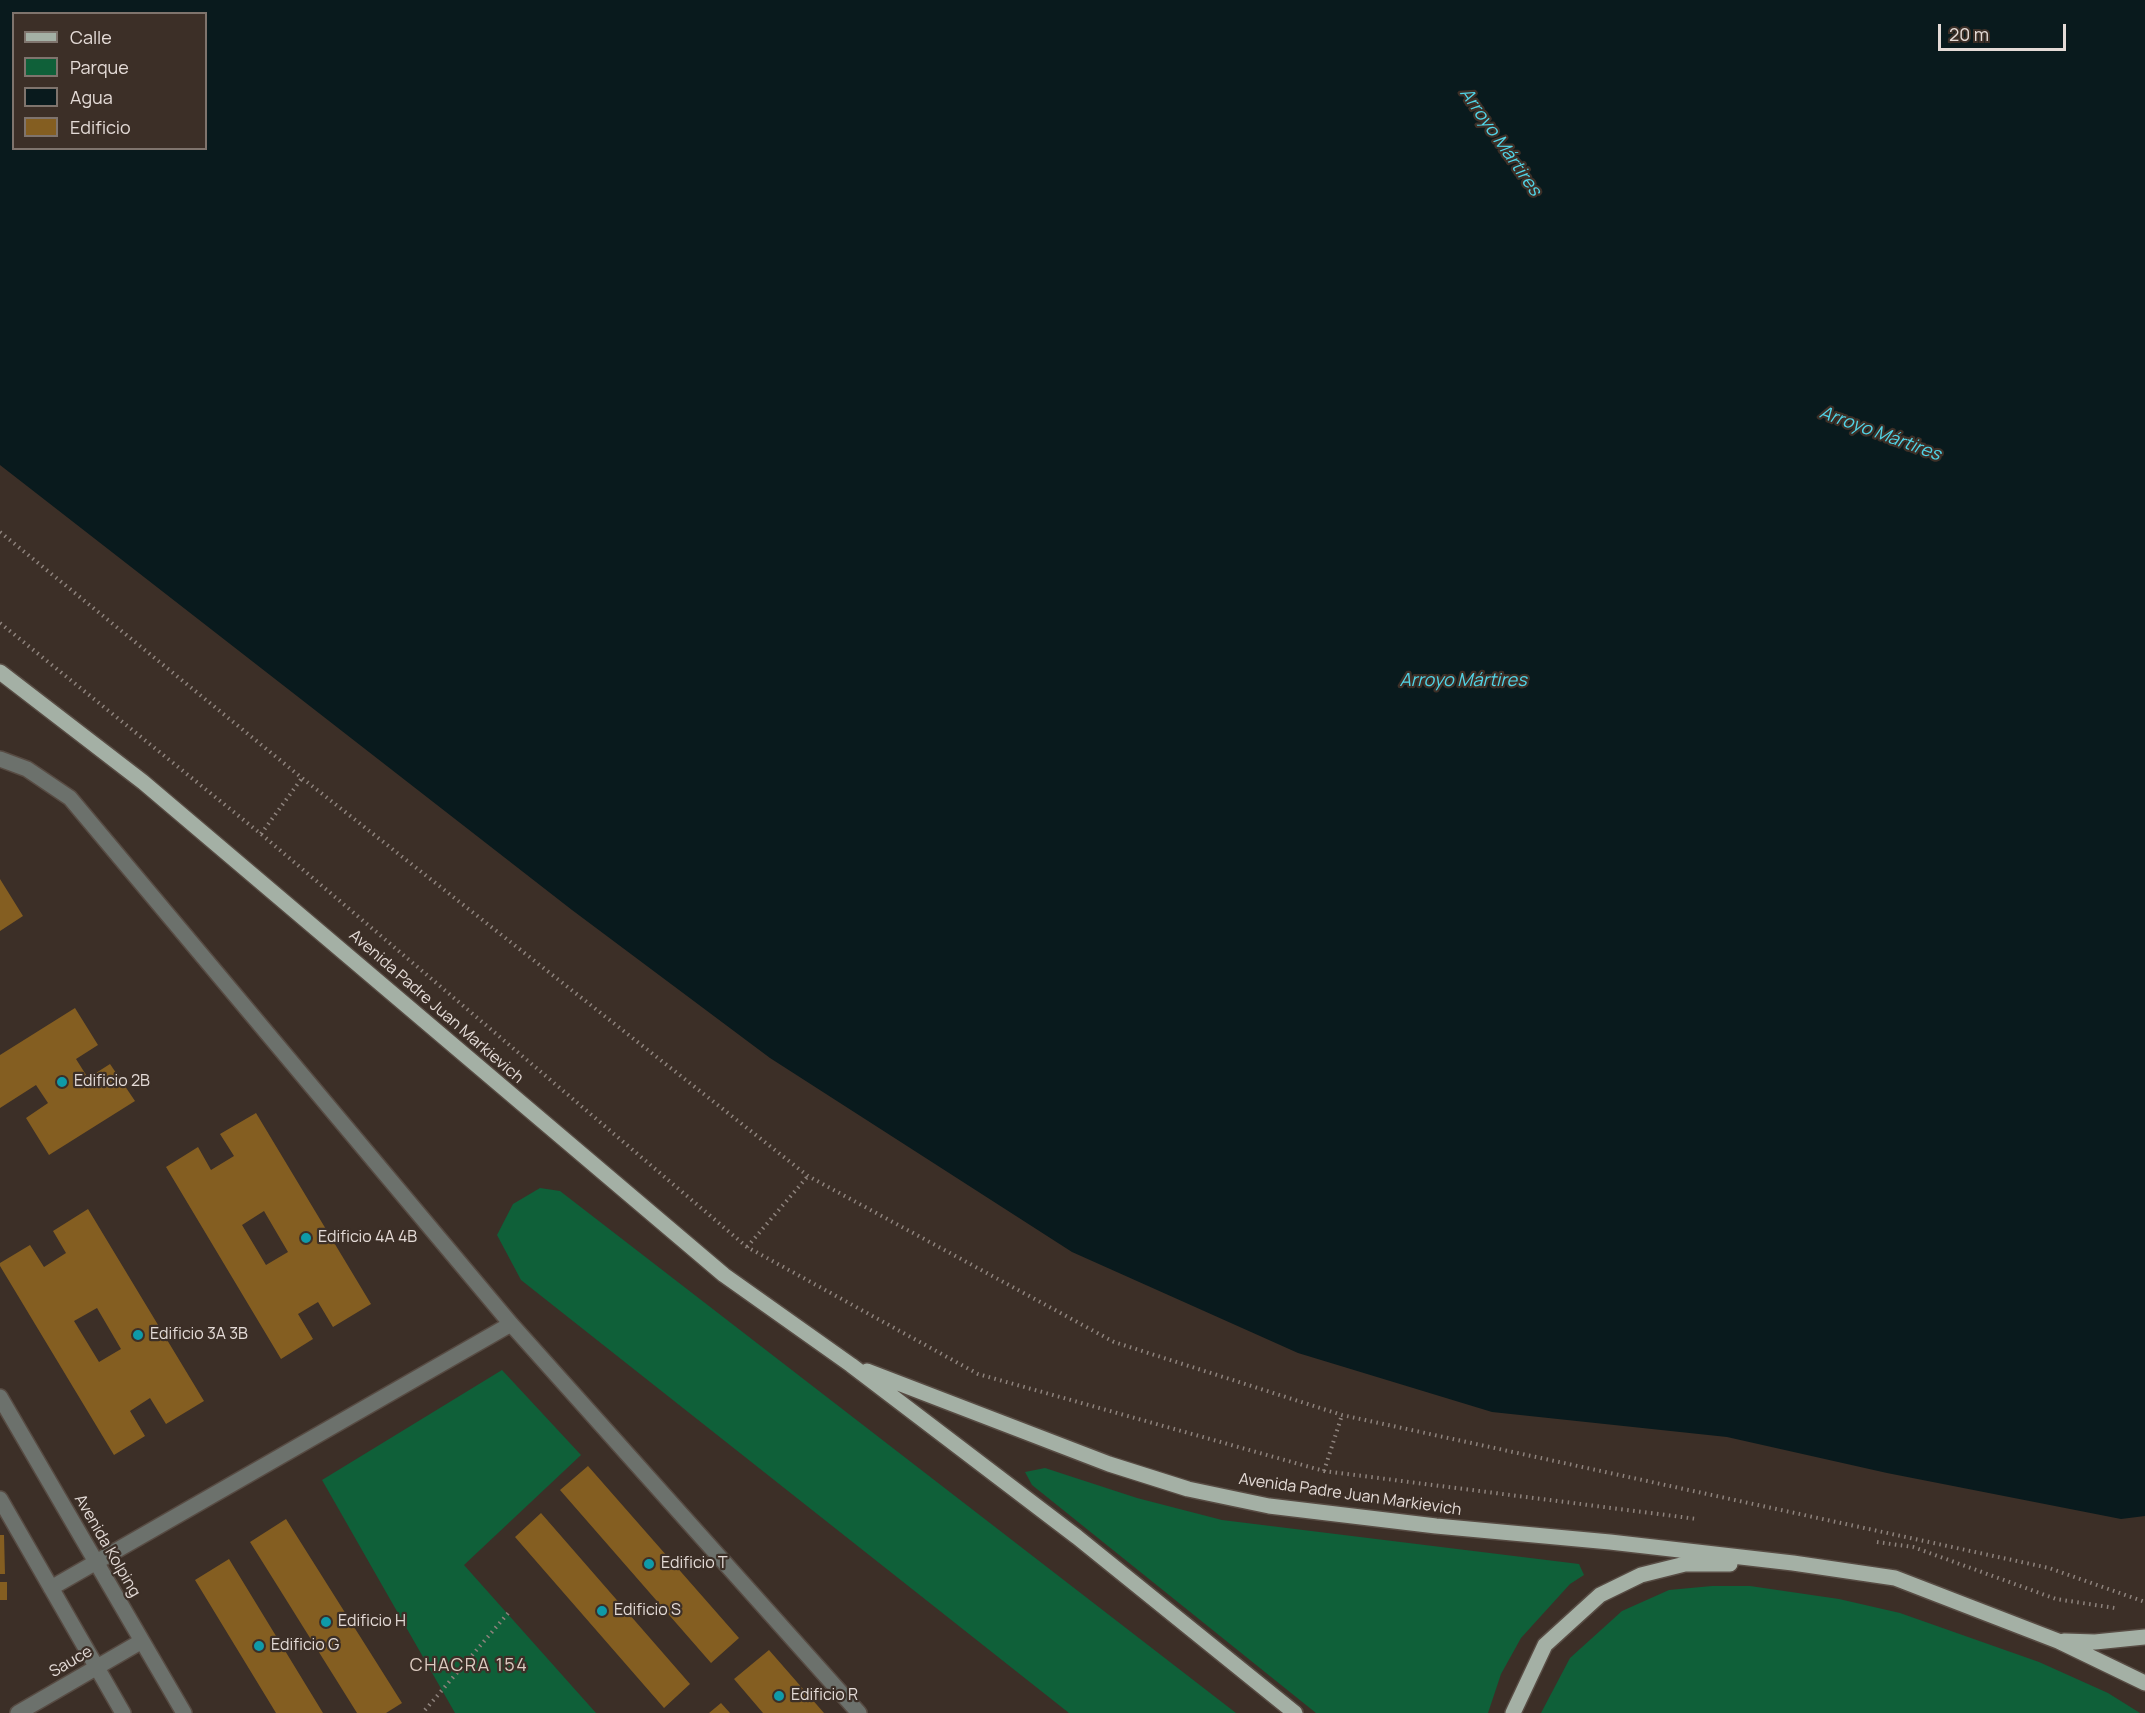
<!DOCTYPE html>
<meta charset="utf-8">
<style>
body{margin:0}
#map{position:relative;width:2145px;height:1713px;overflow:hidden;background:#3c2f27;font-family:Manrope,sans-serif}
canvas{display:block}
.legend{position:absolute;left:12px;top:12px;width:195px;height:138px;box-sizing:border-box;background:#3c2f27;border:2px solid #7f746d;margin:0;padding:8px 10px;list-style:none;font-size:18px;color:#e4dbd7}
.legend li{display:flex;align-items:center;gap:12px;height:30px}
.legend b{width:30px;border:2px solid #7f746d}
.scale{position:absolute;left:1938px;top:24px;width:128px;height:27px;box-sizing:border-box;border:3px solid #e4dbd7;border-top:0;padding-left:8px;font-size:18px;line-height:21px;white-space:nowrap;color:#e4dbd7;-webkit-text-stroke:4px #3c2f27;paint-order:stroke}
</style>
<div id="map">
<canvas width="2145" height="1713"></canvas>
<ul class="legend">
<li><b style="height:8px;background:#a4b0a5"></b>Calle</li>
<li><b style="height:16px;background:#0f6039"></b>Parque</li>
<li><b style="height:16px;background:#091a1d"></b>Agua</li>
<li><b style="height:16px;background:#845e21"></b>Edificio</li>
</ul>
<div class="scale">20 m</div>
</div>
<script>
const c = document.querySelector('canvas').getContext('2d');
c.lineJoin = 'round';
function fill(path, color) {
  c.fillStyle = color;
  c.fill(path, 'evenodd');
}
function shape(rows) {
  const path = new Path2D();
  for (const r of rows) {
    path.moveTo(r[0], r[1]);
    for (let i = 2; i < r.length; i += 2) path.lineTo(r[i], r[i + 1]);
  }
  return path;
}
function trace(path, color, width, dash) {
  c.strokeStyle = color;
  c.lineWidth = width;
  c.lineCap = dash ? 'butt' : 'round';
  c.setLineDash(dash || []);
  c.stroke(path);
}
function write(font, color, halo, rows, align = 'center') {
  c.font = font + ' Manrope,sans-serif';
  c.lineWidth = 4.5;
  c.setLineDash([]);
  c.textBaseline = 'middle';
  c.strokeStyle = halo;
  c.fillStyle = color;
  for (const [text, x, y, turn = 0] of rows) {
    c.save();
    c.translate(x, y);
    c.rotate((+turn || 0) * Math.PI / 180);
    c.textAlign = isNaN(turn) ? turn : align;
    if (halo) c.strokeText(text, 0, 0);
    c.fillText(text, 0, 0);
    c.restore();
  }
}
const green = shape([
 [540,1188,560,1191,1236,1713,1069,1713,521,1280,497,1235,513,1204],
 [502,1370,581,1455,464,1565,596,1713,455,1713,322,1480],
 [1045,1468,1137,1498,1222,1520,1579,1564,1584,1575,1570,1584,1521,1638,1501,1674,1488,1713,1316,1713,1032,1485,1025,1472],
 [1712,1586,1750,1586,1839,1599,1900,1613,2039,1662,2108,1693,2140,1713,1541,1713,1570,1658,1622,1611,1669,1590]
]);
const water = shape([
 [0,0,2145,0,2145,1516,2121,1519,1887,1473,1727,1437,1492,1412,1298,1353,1072,1252,770,1058,572,910,0,465],
 [14,14,206,14,206,148,14,148]
]);
const building = shape([
 [0,879,23,916,0,931],
 [75,1008,98,1045,76,1059,88,1078,110,1064,135,1101,49,1155,26,1118,48,1103,36,1085,0,1108,0,1055],
 [256,1113,371,1304,333,1327,318,1302,298,1314,313,1339,281,1359,166,1167,198,1147,211,1170,234,1156,220,1134],
 [264,1211,288,1252,266,1265,242,1225],
 [88,1209,204,1401,166,1424,150,1398,130,1411,145,1436,114,1455,0,1266,0,1263,30,1245,44,1267,66,1253,53,1231],
 [97,1308,121,1349,99,1362,74,1321],
 [588,1466,739,1638,711,1663,560,1490],
 [541,1513,690,1684,664,1708,515,1537],
 [286,1519,402,1703,386,1713,357,1713,250,1542],
 [0,1535,4,1535,5,1574,0,1574],
 [229,1559,323,1713,276,1713,195,1580],
 [0,1582,7,1582,7,1600,0,1600],
 [769,1650,824,1713,763,1713,734,1679],
 [721,1703,730,1713,709,1713]
]);
const path = shape([
 [0,532,302,778,808,1176,1114,1342,1342,1415,2049,1568,2145,1602],
 [0,623,261,834,747,1247,978,1374,1324,1471,1697,1519],
 [261,834,302,778],
 [747,1247,808,1176],
 [1324,1471,1342,1415],
 [1877,1542,1913,1547,2056,1599,2115,1608],
 [425,1710,510,1611]
]);
const minor = shape([
 [0,759,27,769,70,798,511,1324,859,1713],
 [0,1397,184,1713],
 [0,1499,123,1713],
 [51,1588,511,1324],
 [18,1713,142,1641]
]);
const major = shape([
 [0,672,143,782,724,1275,851,1365,1077,1537,1295,1713],
 [867,1371,1109,1464,1188,1489,1269,1506,1436,1526,1610,1542,1793,1563,1895,1578,2058,1641,2145,1683],
 [2064,1641,2095,1642,2145,1637],
 [1513,1713,1545,1645,1600,1595,1641,1575,1685,1564,1730,1564]
]);
const markers = [
 [62,1082,6,"#0f9aa8"],
 [306,1238,6,"#0f9aa8"],
 [138,1335,6,"#0f9aa8"],
 [649,1564,6,"#0f9aa8"],
 [602,1611,6,"#0f9aa8"],
 [326,1622,6,"#0f9aa8"],
 [259,1646,6,"#0f9aa8"],
 [779,1696,6,"#0f9aa8"]
];
const streetNames = [
 ["Avenida Padre Juan Markievich",436,1007,41],
 ["Avenida Padre Juan Markievich",1350,1495,8],
 ["Avenida Kolping",107,1546,60],
 ["Sauce",71,1662,-30]
];
const poiNames = [
 ["Edificio 2B",74,1082],
 ["Edificio 4A 4B",318,1238],
 ["Edificio 3A 3B",150,1335],
 ["Edificio T",661,1564],
 ["Edificio S",614,1611],
 ["Edificio H",338,1622],
 ["Edificio G",271,1646],
 ["Edificio R",791,1696]
];
const waterNames = [
 ["Arroyo Mártires",1500,142,55],
 ["Arroyo Mártires",1880,434,20],
 ["Arroyo Mártires",1463,681]
];
const neighbourhoodNames = [
 ["CHACRA 154",469,1666]
];
fill(green, '#0f6039');
fill(water, '#091a1d');
fill(building, '#845e21');
trace(minor, '#574b43', 18);
trace(major, '#574b43', 18);
trace(path, '#8e837d', 4, [1.5, 4.5]);
trace(minor, '#6c716c', 15);
trace(major, '#a4b0a5', 15);
for (const [x, y, r, color] of markers) {
  const dot = new Path2D();
  dot.arc(x, y, r, 0, 2 * Math.PI);
  c.fillStyle = color;
  c.fill(dot);
  trace(dot, '#3c2f27', 2);
}
write('16px', '#e4dbd7', '#3c2f27', streetNames);
write('16px', '#e4dbd7', '#3c2f27', poiNames, 'left');
write('italic 18px', '#51d4e7', '#3c2f27', waterNames);
c.letterSpacing = '1.5px';
write('18px', '#ddccc2', '#3c2f27', neighbourhoodNames);
c.letterSpacing = '0px';
</script>
